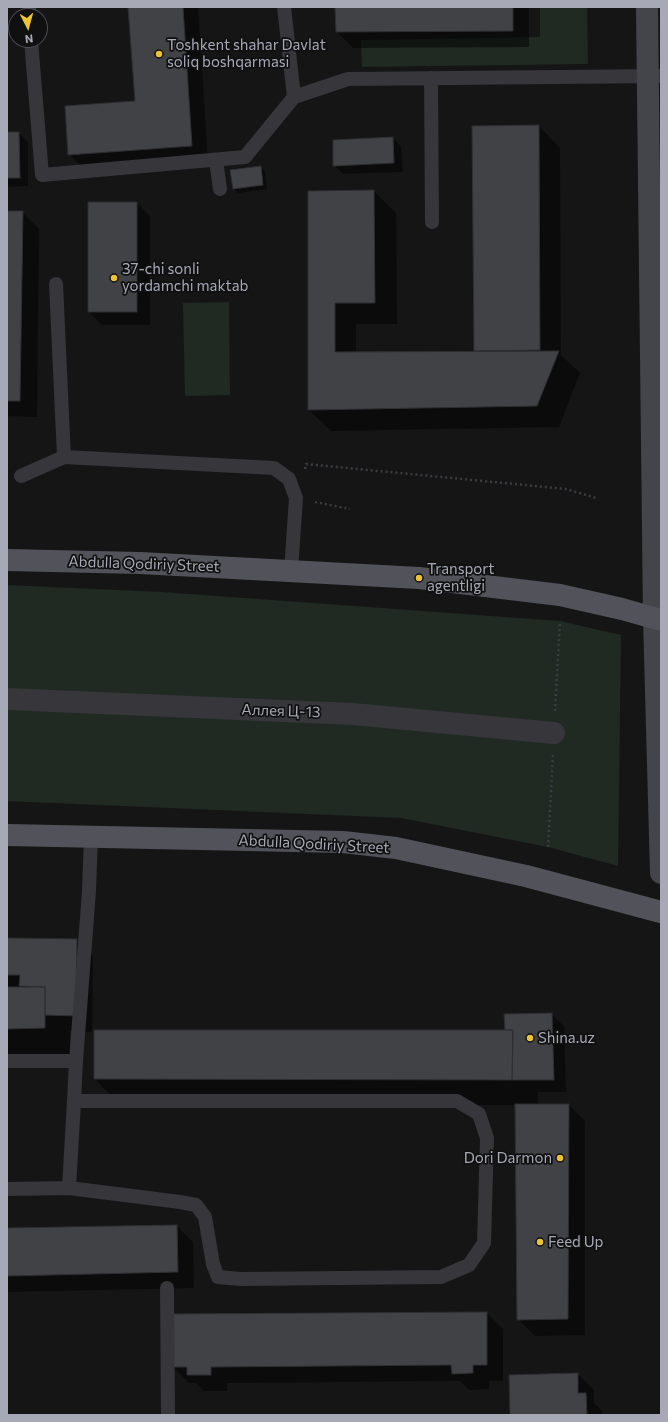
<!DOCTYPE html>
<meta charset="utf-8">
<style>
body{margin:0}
#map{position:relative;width:668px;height:1422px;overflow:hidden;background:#151516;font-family:Commissioner,sans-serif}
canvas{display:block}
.frame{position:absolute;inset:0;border:8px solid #a7aab6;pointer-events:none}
.north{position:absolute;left:8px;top:8px;width:40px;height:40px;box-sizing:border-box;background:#101011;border:1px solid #4c4e53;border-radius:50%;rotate:174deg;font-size:11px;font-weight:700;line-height:16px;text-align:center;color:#a7aab6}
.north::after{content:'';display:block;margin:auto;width:14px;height:18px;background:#ecc237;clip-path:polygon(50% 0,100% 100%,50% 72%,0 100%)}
</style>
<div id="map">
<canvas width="668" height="1422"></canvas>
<div class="frame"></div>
<div class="north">N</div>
</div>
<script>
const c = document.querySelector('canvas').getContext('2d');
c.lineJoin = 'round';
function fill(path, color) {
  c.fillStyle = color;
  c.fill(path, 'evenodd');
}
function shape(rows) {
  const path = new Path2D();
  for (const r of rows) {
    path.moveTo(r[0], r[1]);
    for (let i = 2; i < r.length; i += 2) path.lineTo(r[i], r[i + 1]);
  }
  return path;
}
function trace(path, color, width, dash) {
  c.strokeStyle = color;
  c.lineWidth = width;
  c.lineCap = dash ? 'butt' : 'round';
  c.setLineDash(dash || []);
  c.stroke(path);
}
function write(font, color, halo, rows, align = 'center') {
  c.font = font + ' Commissioner,sans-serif';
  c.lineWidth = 3.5;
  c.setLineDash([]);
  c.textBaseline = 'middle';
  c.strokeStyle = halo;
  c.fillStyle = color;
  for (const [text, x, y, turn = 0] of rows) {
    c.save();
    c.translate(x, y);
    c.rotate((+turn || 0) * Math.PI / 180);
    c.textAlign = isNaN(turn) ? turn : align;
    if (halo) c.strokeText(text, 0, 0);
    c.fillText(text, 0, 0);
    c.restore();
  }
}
const green = shape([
 [540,7,587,7,588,64,362,67,361,40,540,37],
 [229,302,230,395,185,396,183,303],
 [7,585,162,592,560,621,621,635,618,866,548,847,401,818,7,801]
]);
const shadow = shape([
 [129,7,198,7,208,162,86,171,69,154,136,102],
 [336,7,529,7,529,47,353,48,337,32],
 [539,126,560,148,561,355,580,373,559,427,331,431,309,410,309,192,374,191,396,213,397,324,356,324,356,353,475,352,473,127],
 [7,133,19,133,28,142,28,186,7,187],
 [393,138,401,147,403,172,343,174,334,165],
 [261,167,265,172,267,189,238,193,234,189],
 [137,203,150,216,150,325,102,325,89,312],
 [7,212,22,212,39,229,37,417,7,416],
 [7,939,77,940,93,956,92,1032,70,1031,70,1054,7,1054],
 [551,1014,564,1026,566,1092,538,1092,538,1105,569,1105,585,1121,585,1335,535,1336,518,1319,516,1105,120,1105,95,1079,506,1031],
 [177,1226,193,1242,194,1288,7,1292,7,1229],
 [487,1313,503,1329,503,1381,489,1381,489,1389,469,1390,460,1381,227,1383,227,1391,204,1391,196,1383,189,1383,172,1366],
 [578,1374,594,1390,594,1403,602,1411,602,1415,511,1415]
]);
const building = shape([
 [128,7,183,7,192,146,68,155,65,106,135,101,128,7],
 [335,7,513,7,513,31,336,32,335,7],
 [539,125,540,350,474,351,472,126,539,125],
 [7,132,19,132,20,178,7,178,7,132],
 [393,137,394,163,333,166,333,140,393,137],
 [261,166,263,185,233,189,230,170,261,166],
 [374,190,375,303,335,303,335,352,559,351,537,406,308,410,308,191,374,190],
 [88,202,137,202,137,312,88,312,88,202],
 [7,211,23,211,20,401,7,401,7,211],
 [7,938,77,939,76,1016,45,1015,45,987,19,986,20,975,7,975,7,938],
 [7,987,45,987,45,1028,7,1029,7,987],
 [552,1013,554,1080,512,1080,513,1030,505,1030,504,1014,552,1013],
 [94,1030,513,1030,512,1080,94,1079,94,1030],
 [515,1104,569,1104,568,1319,517,1320,515,1104],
 [177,1225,178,1272,7,1276,7,1228,177,1225],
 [487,1312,487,1365,473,1365,473,1373,452,1374,451,1365,211,1367,211,1375,187,1375,187,1367,171,1367,171,1314,487,1312],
 [578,1373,578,1393,586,1393,587,1415,510,1415,509,1375,578,1373]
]);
const path = shape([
 [305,469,306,464,566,489,596,498],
 [315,502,350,509],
 [555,711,560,621],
 [548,847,553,755]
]);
const lane = shape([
 [29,7,30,16],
 [284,7,294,97],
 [31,40,42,175,245,157,294,97,348,79,661,76],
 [431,78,432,222],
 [216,160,220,189],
 [56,284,64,457],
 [21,476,64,457,274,468,289,479,296,498,291,571],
 [7,1061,76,1061,74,1101,457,1101,479,1114,487,1138,484,1243,469,1265,441,1277,241,1279,218,1277,213,1264,205,1217,196,1205,180,1202,69,1188,7,1189],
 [76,1061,89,891,91,836],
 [69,1188,74,1101],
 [167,1288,168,1415]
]);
const street = shape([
 [7,699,353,714,554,733]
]);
const secondary = shape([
 [647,7,654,618,661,873]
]);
const primary = shape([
 [7,560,140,563,419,578,560,595,622,609,661,620],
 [7,835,343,842,396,848,526,876,661,912]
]);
const markers = [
 [159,54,4,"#ecc237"],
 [114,278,4,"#ecc237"],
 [419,578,4,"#ecc237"],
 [530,1038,4,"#ecc237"],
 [560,1158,4,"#ecc237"],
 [540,1242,4,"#ecc237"]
];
const poiNames = [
 ["Toshkent shahar Davlat",167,45],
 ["soliq boshqarmasi",167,62],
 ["37-chi sonli",122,269],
 ["yordamchi maktab",122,286],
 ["Transport",427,569],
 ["agentligi",427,586],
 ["Shina.uz",538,1038],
 ["Dori Darmon",552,1158,"right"],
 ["Feed Up",548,1242]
];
const streetNames = [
 ["Abdulla Qodiriy Street",144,564,2],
 ["Аллея Ц-13",281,711,2],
 ["Abdulla Qodiriy Street",314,844,3]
];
fill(green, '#212923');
fill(shadow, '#0007');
fill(building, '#414246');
trace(building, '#2f2f32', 1);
trace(path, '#3c3d42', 2.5, [2, 3]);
trace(lane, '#36363b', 14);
trace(street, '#36363b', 22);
trace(secondary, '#44454b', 22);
trace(primary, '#52535a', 22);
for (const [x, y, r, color] of markers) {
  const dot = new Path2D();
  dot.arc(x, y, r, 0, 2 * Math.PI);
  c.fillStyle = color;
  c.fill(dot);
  trace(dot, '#101011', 1.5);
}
write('15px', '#a7aab6', '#101011', poiNames, 'left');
write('15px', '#a7aab6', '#101011', streetNames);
</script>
